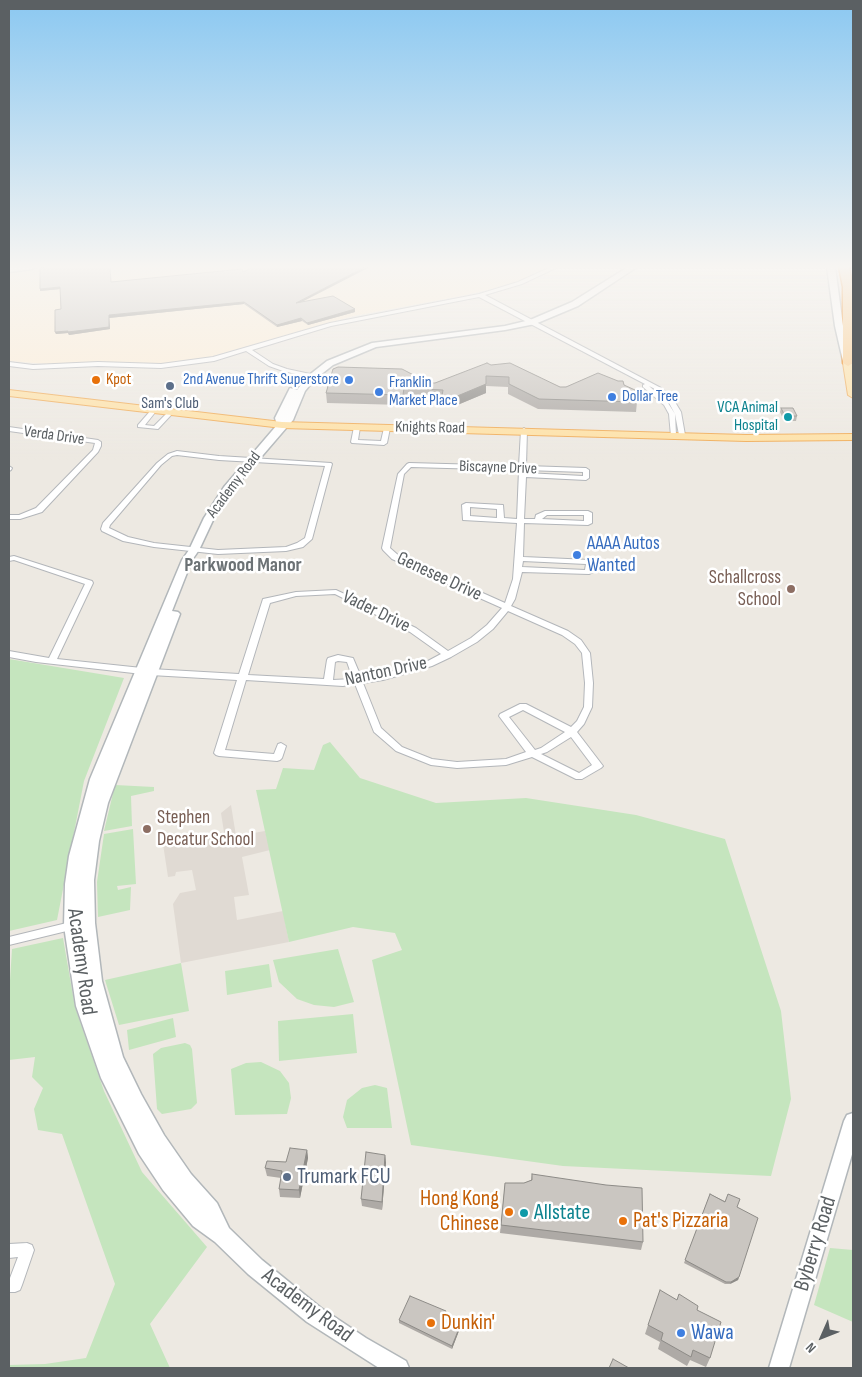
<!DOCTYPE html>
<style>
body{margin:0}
#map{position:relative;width:862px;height:1377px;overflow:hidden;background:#ede9e2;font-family:"Sofia Sans Condensed",sans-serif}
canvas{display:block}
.frame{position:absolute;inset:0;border:10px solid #5b6063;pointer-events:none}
.north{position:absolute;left:797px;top:1312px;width:50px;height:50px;-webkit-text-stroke:4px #fff;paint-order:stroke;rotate:226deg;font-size:14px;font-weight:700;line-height:20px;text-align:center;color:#5b6063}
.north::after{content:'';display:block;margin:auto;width:18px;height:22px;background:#5b6063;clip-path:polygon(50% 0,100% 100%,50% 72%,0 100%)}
</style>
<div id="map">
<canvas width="862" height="1377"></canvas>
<div class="frame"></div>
<div class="north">N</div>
</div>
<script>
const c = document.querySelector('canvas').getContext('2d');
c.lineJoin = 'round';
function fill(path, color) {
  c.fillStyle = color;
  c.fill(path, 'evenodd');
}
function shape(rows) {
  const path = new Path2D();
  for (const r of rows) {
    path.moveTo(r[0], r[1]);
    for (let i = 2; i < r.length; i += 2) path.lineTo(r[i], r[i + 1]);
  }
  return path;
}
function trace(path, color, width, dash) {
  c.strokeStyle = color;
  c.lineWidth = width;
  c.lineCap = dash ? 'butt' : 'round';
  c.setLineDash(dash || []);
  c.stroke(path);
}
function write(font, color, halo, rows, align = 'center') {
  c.font = font + ' "Sofia Sans Condensed",sans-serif';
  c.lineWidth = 5;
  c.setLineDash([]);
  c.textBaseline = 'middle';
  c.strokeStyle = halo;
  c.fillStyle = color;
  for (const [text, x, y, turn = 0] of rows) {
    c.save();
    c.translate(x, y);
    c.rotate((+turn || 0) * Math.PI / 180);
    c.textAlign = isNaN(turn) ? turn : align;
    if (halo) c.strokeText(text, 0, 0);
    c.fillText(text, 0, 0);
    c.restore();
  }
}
const commercial = shape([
 [48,267,550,267,517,282,495,288,466,295,353,316,199,360,168,363,48,364,9,361,9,273]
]);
const education = shape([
 [231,805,236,836,265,831,270,850,242,857,249,895,234,897,237,920,283,911,289,942,181,963,173,904,180,893,196,890,192,870,176,872,175,876,168,877,163,844,224,832,221,813]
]);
const green = shape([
 [9,659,124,678,84,781,57,920,9,931],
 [330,742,360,778,436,803,526,798,636,815,725,839,781,1011,791,1099,771,1176,563,1166,411,1145,372,960,402,950,395,933,353,927,289,942,256,790,276,789,283,768,314,770,323,745],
 [115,785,154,787,154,791,131,796,132,826,104,831],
 [133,829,136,884,117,886,118,890,131,887,130,910,98,917,97,882,104,834],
 [63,938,75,1007,104,1091,142,1172,207,1247,150,1324,170,1368,9,1368,9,1365,45,1364,86,1358,115,1284,62,1134,38,1130,34,1109,43,1088,32,1077,35,1057,9,1060,9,996,12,949],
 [338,949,354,1002,334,1007,314,1005,297,999,279,982,273,960],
 [181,963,189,1011,119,1025,105,980],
 [269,964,272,987,227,995,225,971],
 [353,1014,357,1053,279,1061,278,1021],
 [173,1018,176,1037,129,1050,127,1030],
 [185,1043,190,1045,192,1049,197,1103,191,1109,162,1114,157,1109,153,1054,161,1048],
 [261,1062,280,1071,289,1083,291,1098,287,1114,235,1115,231,1069,246,1063],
 [375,1085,387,1088,392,1128,347,1128,343,1117,347,1100,362,1088],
 [830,1248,853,1250,853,1322,814,1305]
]);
const street = shape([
 [551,267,558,267,522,284,485,295,661,388,672,397,681,412,685,435,684,436,682,437,679,435,675,414,676,435,673,437,671,436,669,414,664,405,643,387,643,385,645,384,479,297,331,326,252,350,273,364,287,369,315,375,315,377,313,378,283,371,269,366,246,351,214,361,161,368,98,366,33,369,9,366,9,362,33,365,98,362,161,364,213,357,330,323,479,294,518,282,551,267],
 [649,386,657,390,667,399,675,414,668,403,649,386],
 [154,408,157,410,145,425,154,426,168,412,173,413,158,429,138,427,138,425,152,409,154,408],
 [357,425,360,427,358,440,381,441,384,428,387,426,389,427,390,428,387,443,384,445,352,443,351,442,354,427,357,425],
 [9,427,98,440,101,442,101,446,98,452,42,512,20,519,9,519,9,515,19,515,36,508,93,450,95,443,9,431,9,427],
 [524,428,527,430,526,466,586,468,589,470,589,478,586,480,526,477,524,519,535,519,536,515,545,511,588,511,592,513,592,523,588,525,524,523,523,557,590,560,594,562,593,572,589,574,522,572,515,599,511,606,568,631,581,640,590,653,593,683,592,707,584,724,577,732,603,766,601,768,582,779,576,779,532,757,506,765,457,768,431,765,396,751,374,732,355,684,343,686,246,680,225,750,274,754,278,744,281,743,286,746,282,758,280,760,277,761,219,756,216,755,214,753,237,680,151,675,36,662,9,657,9,651,49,658,85,584,14,560,9,561,9,557,14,556,92,581,93,583,57,659,151,669,239,674,263,599,296,592,336,590,416,628,448,651,471,638,487,625,502,608,392,559,383,550,382,548,398,474,407,464,409,463,519,466,521,430,524,428],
 [411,467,519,470,517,519,504,518,503,505,466,503,462,505,463,520,517,523,513,579,505,603,398,555,390,548,404,474,411,467],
 [526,470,583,472,583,476,526,473,526,470],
 [470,507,497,509,497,518,470,516,470,507],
 [547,515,584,515,584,521,542,519,547,515],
 [523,561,586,564,585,570,522,567,523,561],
 [335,594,410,632,441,654,426,662,383,674,361,677,353,658,338,655,328,658,327,660,324,679,248,675,270,603,296,596,335,594],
 [508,611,562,635,575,644,582,653,585,683,584,707,577,721,571,727,526,704,520,704,500,714,499,716,526,752,506,759,457,762,432,759,402,747,381,728,363,683,383,680,432,666,451,657,477,642,493,629,508,611],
 [338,661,347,662,353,679,333,680,335,662,338,661],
 [523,710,565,732,541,748,535,750,509,717,523,710],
 [571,737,592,765,579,773,541,754,547,752,571,737],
 [177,451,219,456,331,463,332,464,312,539,303,547,286,551,218,554,154,547,123,541,102,531,101,529,103,523,157,463,168,454,177,451],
 [177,455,219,460,325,466,305,538,297,543,286,547,218,550,154,543,128,537,109,528,110,525,161,465,172,456,177,455],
 [9,466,12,468,11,470,9,471,9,466],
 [75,921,79,922,80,925,79,928,9,945,9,937,75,921],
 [27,1243,32,1245,34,1250,22,1285,20,1290,15,1292,9,1292,9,1278,10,1278,18,1257,9,1258,9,1244,27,1243]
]);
const secondary = shape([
 [36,267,32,269,9,272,9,268,36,267],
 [628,267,637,267,578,306,535,324,505,330,376,347,333,365,314,380,305,391,293,420,232,491,214,518,199,550,192,560,172,611,178,612,180,614,108,803,99,841,94,880,95,923,102,981,123,1057,141,1094,164,1135,191,1174,217,1203,229,1228,262,1260,321,1308,366,1338,406,1361,409,1368,379,1368,307,1322,248,1274,215,1242,193,1226,163,1190,139,1154,101,1078,76,1006,64,926,65,884,69,856,90,779,182,560,189,550,204,518,224,487,277,425,275,418,290,388,297,390,308,376,327,361,372,343,505,326,530,320,572,302,628,267],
 [827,267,835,267,843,326,851,361,847,364,843,361,835,326,827,267],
 [853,1113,853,1151,789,1368,769,1368,844,1121,847,1115,853,1113]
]);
const primary = shape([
 [848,360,851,361,853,367,853,398,848,395,843,363,848,360],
 [9,390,282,422,746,435,853,434,853,440,746,441,282,428,9,396,9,390]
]);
const highway = shape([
 [839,267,849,267,853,289,853,363,848,366,843,363,843,287,839,267]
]);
const wall = shape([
 [243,272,303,302,355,312,308,325,302,321,277,327,244,304,109,318,110,329,69,335,68,333,56,334,55,332,61,309,60,289,40,291,40,289,111,282],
 [491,365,560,387,624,385,637,402,636,412,538,409,508,394,508,387,486,386,486,393,455,406,442,406,442,399,404,398,403,405,327,403,326,393,429,383,435,383],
 [781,408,797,416,796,421,784,421,780,412],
 [307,1150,308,1158,300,1198,280,1197,279,1189,281,1178,267,1176,265,1168,286,1162],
 [385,1155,386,1163,382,1210,362,1206,361,1199],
 [532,1174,643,1242,641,1250,500,1233,505,1183,524,1183,531,1180],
 [710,1194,737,1207,739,1277,738,1280,730,1284,725,1284,684,1263],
 [677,1300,697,1310,710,1358,706,1367,690,1360,687,1366,658,1349,660,1342,645,1334,648,1325],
 [446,1313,462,1323,452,1349,399,1323,399,1320]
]);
const shadedWall = shape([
 [365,267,370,267,296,305,296,303],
 [60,287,61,289,40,291,40,289],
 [244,302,244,304,109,318,110,329,69,335,68,333,56,334,55,332,109,315],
 [355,309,355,312,308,325,307,323],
 [301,318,302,321,277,327,277,325],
 [486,384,486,393,455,406,455,397],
 [307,1150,308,1158,300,1198,299,1190],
 [385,1155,386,1163,382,1210,382,1202],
 [739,1277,738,1280,730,1284,731,1282],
 [462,1321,462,1323,452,1349,452,1346]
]);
const building = shape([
 [52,267,110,267,111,282,242,269,243,272,253,267,365,267,296,303,333,296,355,309,307,323,301,318,277,325,244,302,109,315,109,327,68,332,68,331,55,332,55,310,61,309,60,287,40,289,40,268,52,267],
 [487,363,491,365,510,363,560,387,566,387,598,373,618,381,623,381,624,385,635,390,637,402,539,399,509,384,509,377,486,376,486,384,455,397,442,396,443,390,404,388,403,395,326,393,333,369,338,367,402,369,429,383,435,383,487,363],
 [781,408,793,408,797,416,785,416,781,408],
 [290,1148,307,1150,299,1190,279,1189,282,1171,265,1168,267,1161,286,1162,290,1148],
 [366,1152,385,1155,382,1202,361,1199,366,1152],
 [532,1174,606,1185,642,1188,643,1242,501,1225,505,1183,524,1183,532,1180,532,1174],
 [710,1194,725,1202,728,1194,740,1199,737,1207,758,1218,739,1277,731,1282,726,1282,685,1260,710,1194],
 [660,1290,677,1300,679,1294,698,1306,697,1310,721,1322,710,1358,693,1350,691,1357,661,1340,663,1333,648,1325,660,1290],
 [410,1296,446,1311,445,1313,462,1321,452,1346,399,1320,410,1296],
 [613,1359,629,1368,609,1368,613,1359]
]);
const markers = [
 [96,380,5,"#e8710a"],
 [349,380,5,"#3f7fe0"],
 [170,386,5,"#5c6f8a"],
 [379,392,5,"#3f7fe0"],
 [612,397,5,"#3f7fe0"],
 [788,417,5,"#0f9aa8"],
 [577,555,5,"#3f7fe0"],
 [791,589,5,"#8d6e63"],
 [147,829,5,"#8d6e63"],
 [287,1177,5,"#5c6f8a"],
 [509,1212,5,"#e8710a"],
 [524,1213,5,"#0f9aa8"],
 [623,1221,5,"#e8710a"],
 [431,1323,5,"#e8710a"],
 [681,1333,5,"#3f7fe0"]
];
const farFoodnames = [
 ["Kpot",106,380]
];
const farShopnames = [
 ["2nd Avenue Thrift Superstore",339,380,"right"],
 ["Franklin",389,383],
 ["Market Place",389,401],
 ["Dollar Tree",622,397]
];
const farServicenames = [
 ["Sam's Club",170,404]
];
const farCulturenames = [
 ["VCA Animal",778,408],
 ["Hospital",778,426]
];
const farStreetnames = [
 ["Knights Road",430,428,1],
 ["Verda Drive",54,436,8],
 ["Biscayne Drive",498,468,2],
 ["Academy Road",234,485,-53]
];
const shopNames = [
 ["AAAA Autos",587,544],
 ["Wanted",587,566]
];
const streetNames = [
 ["Genesee Drive",439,577,25],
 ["Vader Drive",376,612,26],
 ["Nanton Drive",386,672,-12]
];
const educationNames = [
 ["Schallcross",781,578],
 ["School",781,600],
 ["Stephen",157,818,"left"],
 ["Decatur School",157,840,"left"]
];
const neighbourhoodNames = [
 ["Parkwood Manor",243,566]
];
const nearStreetnames = [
 ["Academy Road",81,962,82],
 ["Byberry Road",816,1244,-73],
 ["Academy Road",307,1306,37]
];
const nearServicenames = [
 ["Trumark FCU",297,1177]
];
const nearFoodnames = [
 ["Hong Kong",499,1199,"right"],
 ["Chinese",499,1224,"right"],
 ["Pat's Pizzaria",633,1221],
 ["Dunkin'",441,1323]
];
const nearCulturenames = [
 ["Allstate",534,1213]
];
const nearShopnames = [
 ["Wawa",691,1333]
];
fill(commercial, '#fdeed7');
fill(education, '#e0dad3');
fill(green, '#c5e5be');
trace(street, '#b3b6ba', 2);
trace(secondary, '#b2b7ba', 3);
trace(primary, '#f0ac58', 2);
trace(highway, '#ee7d02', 3);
fill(street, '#fff');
fill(secondary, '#fff');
fill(primary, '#fee1a6');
fill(highway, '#fccc8a');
fill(wall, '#aeaaa6');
fill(shadedWall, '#8d8b87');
fill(building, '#cac6c1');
trace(building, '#8d8b87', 1);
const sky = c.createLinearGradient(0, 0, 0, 460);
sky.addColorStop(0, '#8bc8f1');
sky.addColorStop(0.58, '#f7f5f2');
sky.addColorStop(1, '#f7f5f200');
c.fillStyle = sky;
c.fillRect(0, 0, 862, 460);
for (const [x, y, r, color] of markers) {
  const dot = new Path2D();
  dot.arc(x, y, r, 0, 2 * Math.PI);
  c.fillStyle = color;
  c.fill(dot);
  trace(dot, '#fff', 2);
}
write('16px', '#c56008', '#fff', farFoodnames, 'left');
write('16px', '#366cbe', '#fff', farShopnames, 'left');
write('16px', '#4e5e75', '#fff', farServicenames);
write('16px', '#0d838f', '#fff', farCulturenames, 'right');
write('16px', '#5b6063', '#fff', farStreetnames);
write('19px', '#366cbe', '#fff', shopNames, 'left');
write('19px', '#5b6063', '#fff', streetNames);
write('19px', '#785e54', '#fff', educationNames, 'right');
write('bold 20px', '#6c7275', '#fff', neighbourhoodNames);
write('22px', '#5b6063', '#fff', nearStreetnames);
write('22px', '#4e5e75', '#fff', nearServicenames, 'left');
write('22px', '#c56008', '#fff', nearFoodnames, 'left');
write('22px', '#0d838f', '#fff', nearCulturenames, 'left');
write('22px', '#366cbe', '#fff', nearShopnames, 'left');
</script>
